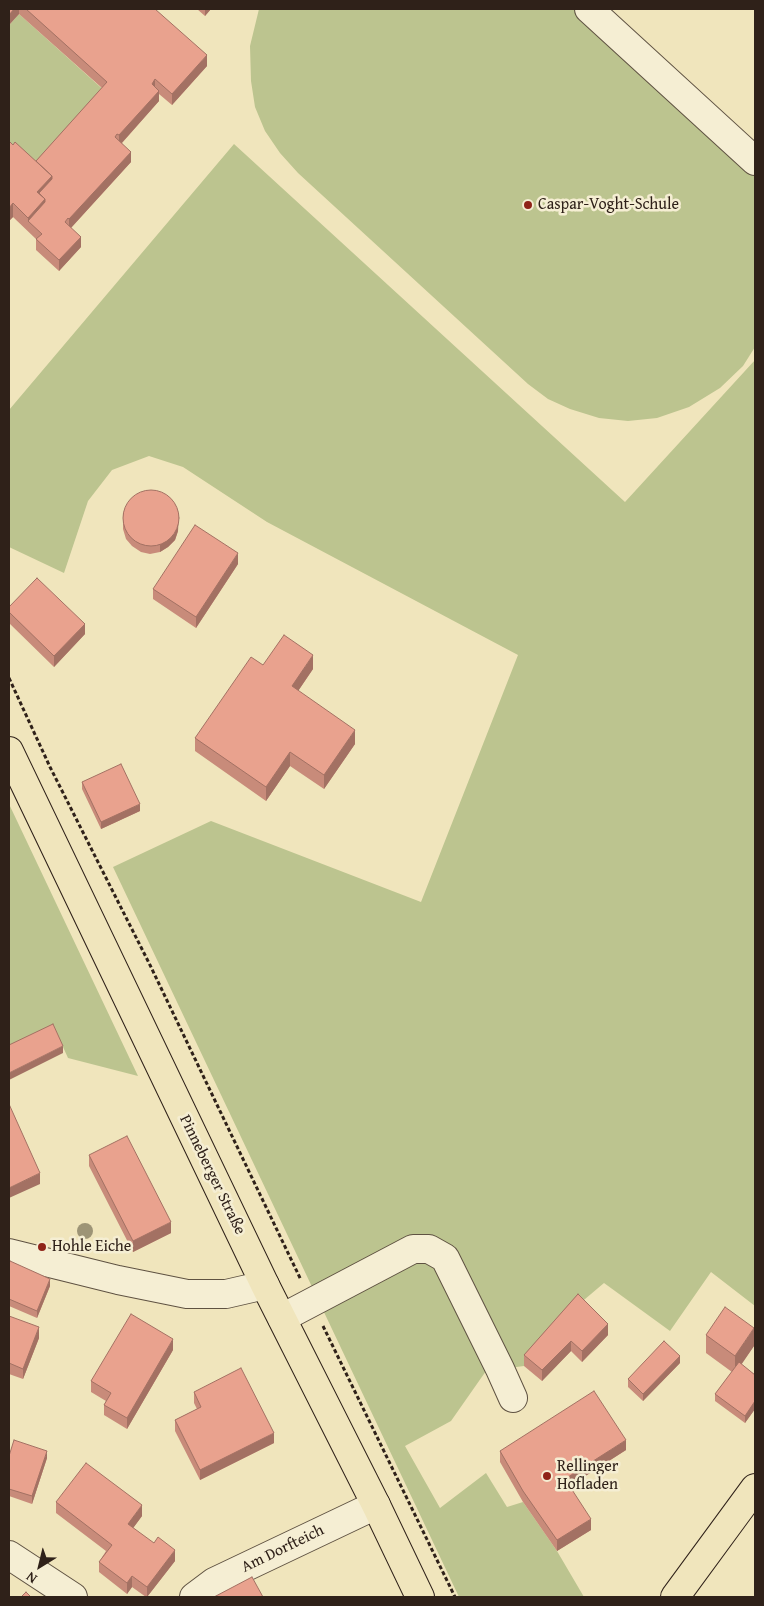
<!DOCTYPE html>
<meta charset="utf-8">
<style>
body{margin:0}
#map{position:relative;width:764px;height:1606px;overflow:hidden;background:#f0e5bc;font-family:"Gentium Book Plus",serif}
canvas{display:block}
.frame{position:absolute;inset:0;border:10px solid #2f2119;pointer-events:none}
.north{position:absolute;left:15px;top:1541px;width:50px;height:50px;-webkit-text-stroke:4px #f5eed3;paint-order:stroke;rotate:216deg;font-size:14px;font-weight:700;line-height:20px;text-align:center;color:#2f2119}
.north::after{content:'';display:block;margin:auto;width:18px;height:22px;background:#2f2119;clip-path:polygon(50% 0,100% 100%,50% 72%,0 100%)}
</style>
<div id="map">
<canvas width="764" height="1606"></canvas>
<div class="frame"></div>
<div class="north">N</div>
</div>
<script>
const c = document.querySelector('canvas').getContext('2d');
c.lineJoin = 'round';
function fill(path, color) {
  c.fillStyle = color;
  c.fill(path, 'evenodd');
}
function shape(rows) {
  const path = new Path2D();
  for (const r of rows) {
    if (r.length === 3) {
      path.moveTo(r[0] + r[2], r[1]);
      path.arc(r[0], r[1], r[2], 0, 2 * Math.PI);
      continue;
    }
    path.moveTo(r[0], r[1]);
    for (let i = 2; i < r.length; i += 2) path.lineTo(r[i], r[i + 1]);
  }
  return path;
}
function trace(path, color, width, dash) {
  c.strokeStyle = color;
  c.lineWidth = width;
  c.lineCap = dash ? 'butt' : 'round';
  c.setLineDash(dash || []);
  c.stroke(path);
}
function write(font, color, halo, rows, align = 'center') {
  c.font = font + ' "Gentium Book Plus",serif';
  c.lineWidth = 5;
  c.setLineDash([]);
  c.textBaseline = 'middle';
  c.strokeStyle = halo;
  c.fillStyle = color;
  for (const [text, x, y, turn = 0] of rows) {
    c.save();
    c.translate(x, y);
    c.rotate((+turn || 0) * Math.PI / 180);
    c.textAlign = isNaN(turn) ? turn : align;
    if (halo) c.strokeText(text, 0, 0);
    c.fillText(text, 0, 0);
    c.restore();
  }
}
const green = shape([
 [259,9,577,9,755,172,755,347,743,366,720,388,689,407,657,418,628,421,599,418,570,409,548,399,528,384,298,173,280,153,265,131,255,107,251,81,250,46],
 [19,14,107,93,34,174,9,155,9,25],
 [234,144,625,502,755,360,755,1306,711,1272,670,1331,604,1283,578,1305,524,1366,486,1371,451,1421,405,1446,440,1508,486,1473,507,1507,523,1502,557,1551,584,1597,459,1597,113,867,211,821,421,902,518,655,267,522,183,467,149,456,112,470,88,501,64,573,9,547,9,410],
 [9,804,138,1076,68,1058,54,1027,9,1047]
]);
const path = shape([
 [9,678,50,767,150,965,301,1280],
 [323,1326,455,1597]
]);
const minor = shape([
 [589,9,755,161],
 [9,1253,118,1280,187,1294,226,1294,265,1285],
 [282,1318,413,1249,429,1249,445,1258,500,1369,513,1398],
 [9,1555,73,1597],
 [194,1597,214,1582,376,1505]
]);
const major = shape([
 [9,751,265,1285,376,1505,420,1597],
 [675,1597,755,1488]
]);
const trees = [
 [85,1231]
];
const wall = shape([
 [9,9,155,9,207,66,172,105,159,94,159,101,122,143,131,162,71,228,81,247,59,271,36,250,36,239,13,217,9,221,13,145,36,161,102,88,19,14,9,25],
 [197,9,211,9,205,16],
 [123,512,178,531,175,540,168,547,160,552,150,554,141,552,132,546,126,539,123,529],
 [238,564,196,628,153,599,153,589],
 [9,607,85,634,54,667,9,623],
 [263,665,313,669,298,691,355,744,324,789,290,766,266,801,195,751,195,738],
 [82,782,140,811,101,829,82,789],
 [89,1155,171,1233,133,1252,89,1166],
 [9,1264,50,1286,37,1318,9,1306],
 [578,1294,608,1335,582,1362,571,1351,542,1381,524,1366,524,1355],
 [9,1316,39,1338,23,1379,9,1374],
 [706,1335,754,1346,741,1364,755,1375,755,1409,745,1423,715,1401,715,1394,732,1372,706,1353],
 [173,1350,127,1429,104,1415,104,1405,106,1401,91,1392,91,1381],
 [680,1363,643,1401,628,1387,628,1379],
 [194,1392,274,1443,200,1480,175,1431,175,1420,197,1409,194,1403],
 [626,1450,570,1486,591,1530,557,1551,523,1502,500,1462,500,1451],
 [9,1456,47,1458,32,1504,9,1496],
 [56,1502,142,1516,133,1528,175,1561,147,1597,146,1597,132,1587,127,1594,99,1572,99,1562,106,1551,56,1513]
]);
const shadedWall = shape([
 [14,9,19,9,19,14,9,25,9,15],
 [205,9,211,9,205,16],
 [207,55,207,66,172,105,172,94],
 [155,79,155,90,152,84],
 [159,91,159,101,119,146,119,135],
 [131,152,131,162,69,230,69,219],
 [52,176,52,189,43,199,37,192],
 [45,199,45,212,28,221,28,218],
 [13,203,13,217,9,221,9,208],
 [81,237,81,247,59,271,59,260],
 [179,514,178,531,175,540,168,547,160,552,160,545],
 [238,553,238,564,196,628,196,617],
 [85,624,85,634,54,667,54,656],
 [313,655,313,669,292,700,292,686],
 [355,730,355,744,324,789,324,775],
 [290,752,290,766,266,801,266,787],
 [140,804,140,811,101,829,101,822],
 [63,1046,63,1053,9,1080,9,1073],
 [40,1173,40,1184,9,1198,9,1188],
 [171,1222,171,1233,133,1252,133,1241],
 [50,1279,50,1286,37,1318,37,1311],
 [608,1324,608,1335,582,1362,582,1351],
 [39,1327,39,1338,23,1379,23,1369],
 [754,1328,754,1346,735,1374,735,1356],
 [173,1339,173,1350,127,1429,127,1418],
 [571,1341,571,1351,542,1381,542,1370],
 [680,1356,680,1363,643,1401,643,1394],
 [755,1401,755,1409,745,1423,745,1416],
 [274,1433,274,1443,200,1480,200,1470],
 [626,1440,626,1450,565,1489,565,1479],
 [47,1451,47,1458,32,1504,32,1496],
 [142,1505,142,1516,128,1535,128,1524],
 [591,1519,591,1530,557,1551,557,1540],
 [175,1550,175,1561,147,1597,147,1587],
 [132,1576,132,1587,127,1594,127,1583]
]);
const building = shape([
 [9,9,14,9,9,15,9,9],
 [26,9,155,9,207,55,172,94,155,79,152,84,159,91,119,135,117,134,115,137,131,152,69,219,68,218,65,222,81,237,59,260,36,239,42,234,28,221,45,202,45,199,39,193,52,179,52,176,36,161,107,82,26,9],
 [9,141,13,145,15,142,52,176,37,192,45,199,28,218,13,203,9,208,9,141],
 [151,518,28],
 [195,525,238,553,196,617,153,589,195,525],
 [37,578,85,624,54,656,9,612,9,607,37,578],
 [284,635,313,655,292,686,355,730,324,775,290,752,266,787,195,738,251,657,263,665,284,635],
 [121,764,140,804,101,822,82,782,121,764],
 [53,1024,63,1046,9,1073,9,1045,53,1024],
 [9,1104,40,1173,9,1188,9,1104],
 [127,1136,171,1222,133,1241,89,1155,127,1136],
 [10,1261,50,1279,37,1311,9,1299,9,1264,10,1261],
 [578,1294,608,1324,582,1351,571,1341,542,1370,524,1355,578,1294],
 [725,1307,754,1328,735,1356,706,1335,725,1307],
 [131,1314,173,1339,127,1418,104,1405,111,1393,91,1381,131,1314],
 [9,1316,39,1327,23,1369,9,1363,9,1316],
 [664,1341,680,1356,643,1394,628,1379,664,1341],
 [739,1362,755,1375,755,1401,745,1416,715,1394,739,1362],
 [241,1368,274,1433,200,1470,175,1420,201,1407,194,1392,241,1368],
 [594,1391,626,1440,565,1479,591,1519,557,1540,523,1491,500,1451,594,1391],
 [14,1440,47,1451,32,1496,9,1489,9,1456,14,1440],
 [86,1463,142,1505,128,1524,154,1543,158,1537,175,1550,147,1587,132,1576,127,1583,99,1562,112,1545,56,1502,86,1463],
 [252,1577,263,1597,214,1597,252,1577],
 [26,1592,31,1597,21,1597,26,1592]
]);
const markers = [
 [528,205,5,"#8f2418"],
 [42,1247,5,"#8f2418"],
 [547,1476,5,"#8f2418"]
];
const poiNames = [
 ["Caspar-Voght-Schule",538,205],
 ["Hohle Eiche",52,1247],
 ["Rellinger",557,1467],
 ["Hofladen",557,1485]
];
const streetNames = [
 ["Pinneberger Straße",212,1175,64],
 ["Am Dorfteich",283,1549,-26]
];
fill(green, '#bcc48f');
trace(minor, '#5f5242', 30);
trace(major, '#2f2119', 30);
trace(path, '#2f2119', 3, [4, 2.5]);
trace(minor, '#f5eed3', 28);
trace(major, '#f0e5bc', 28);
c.fillStyle = '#9d9476';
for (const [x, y] of trees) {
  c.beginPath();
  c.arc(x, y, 8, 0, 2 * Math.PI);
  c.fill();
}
fill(wall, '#c88b7a');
fill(shadedWall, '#a37163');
fill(building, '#e9a28e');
trace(building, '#a37163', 1);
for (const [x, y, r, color] of markers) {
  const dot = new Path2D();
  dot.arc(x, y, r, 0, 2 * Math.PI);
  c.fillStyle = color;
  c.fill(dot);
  trace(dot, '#f5eed3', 2);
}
write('16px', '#2f2119', '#f5eed3', poiNames, 'left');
write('16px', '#2f2119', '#f5eed3', streetNames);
</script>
